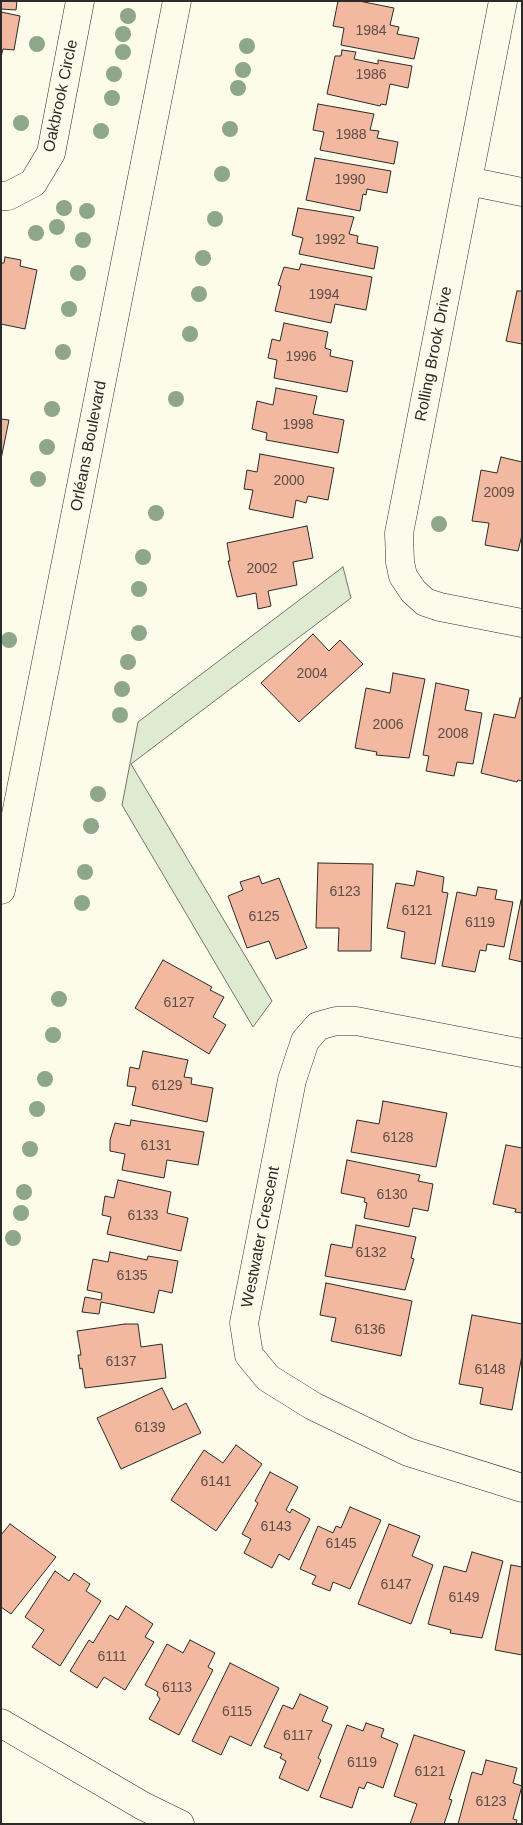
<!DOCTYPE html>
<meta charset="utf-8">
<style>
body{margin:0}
#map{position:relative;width:523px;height:1825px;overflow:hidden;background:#fdfbea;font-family:Helvetica,sans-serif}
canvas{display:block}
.frame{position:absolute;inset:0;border:2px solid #2b2b2b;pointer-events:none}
</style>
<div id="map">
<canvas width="523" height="1825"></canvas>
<div class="frame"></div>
</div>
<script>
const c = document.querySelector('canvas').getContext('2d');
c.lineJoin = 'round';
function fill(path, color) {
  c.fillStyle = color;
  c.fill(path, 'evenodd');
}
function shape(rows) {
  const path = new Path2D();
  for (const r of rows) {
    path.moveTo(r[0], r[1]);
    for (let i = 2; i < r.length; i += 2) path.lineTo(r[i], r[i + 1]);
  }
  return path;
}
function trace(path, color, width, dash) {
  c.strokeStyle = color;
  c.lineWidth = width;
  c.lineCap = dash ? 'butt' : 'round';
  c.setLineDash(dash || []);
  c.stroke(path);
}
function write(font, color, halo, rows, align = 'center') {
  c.font = font + ' Helvetica,sans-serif';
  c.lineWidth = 4;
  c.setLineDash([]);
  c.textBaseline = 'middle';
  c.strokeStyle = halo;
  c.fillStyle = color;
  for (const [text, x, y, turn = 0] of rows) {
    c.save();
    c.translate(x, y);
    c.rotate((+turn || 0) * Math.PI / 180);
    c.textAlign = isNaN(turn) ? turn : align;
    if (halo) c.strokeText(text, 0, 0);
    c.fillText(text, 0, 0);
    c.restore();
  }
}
const green = shape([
 [343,567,351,598,131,764,272,1001,253,1027,122,805,138,722,343,567]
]);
const building = shape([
 [1,1,17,1,16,10,1,9,1,1],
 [338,1,359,1,394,8,390,25,399,27,397,34,419,38,414,59,341,45,344,28,333,26,338,1],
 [1,12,20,16,14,50,3,49,1,57,1,12],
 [342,50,356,52,354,59,378,64,378,60,412,66,408,88,390,84,386,105,381,104,380,106,327,94,335,56,341,56,342,50],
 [318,104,374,114,370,130,379,131,377,138,398,142,394,164,320,150,324,132,313,130,318,104],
 [315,158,391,171,387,193,367,189,366,195,363,194,360,211,306,200,315,158],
 [298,208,354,217,349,234,358,236,357,243,378,247,374,269,299,254,303,238,292,235,298,208],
 [5,257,21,260,20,266,37,270,25,329,1,324,1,263,4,263,5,257],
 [301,264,372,277,366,310,335,304,331,323,275,311,281,286,278,285,284,267,299,270,301,264],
 [517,291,522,291,522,344,506,341,517,291],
 [284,323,328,332,325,348,331,350,330,356,353,361,347,392,274,378,277,360,268,358,272,339,280,341,284,323],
 [276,388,317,396,313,414,344,420,338,453,266,440,267,433,252,429,257,401,273,405,276,388],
 [1,419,9,420,1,459,1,419],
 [260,454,334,468,328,500,308,496,306,503,296,500,293,518,249,509,253,490,244,489,247,470,257,472,260,454],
 [501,457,522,462,522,535,518,551,485,545,489,523,472,521,481,470,497,473,501,457],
 [307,526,313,558,293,562,297,585,268,591,271,606,258,609,256,593,237,597,228,561,230,561,227,543,307,526],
 [313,634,329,651,340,640,363,664,299,722,261,683,313,634],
 [393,673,425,679,409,758,376,755,377,752,355,748,366,688,390,693,393,673],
 [436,683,469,690,465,710,482,713,473,764,457,762,454,776,426,771,429,756,423,755,436,683],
 [520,698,522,698,522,781,518,780,517,782,481,773,494,714,515,718,520,698],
 [318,863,373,864,371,951,338,951,339,928,316,928,318,863],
 [417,871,444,877,442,892,448,893,435,964,401,958,405,932,387,928,396,883,414,886,417,871],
 [259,876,262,884,279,878,307,948,276,959,269,941,247,948,228,896,243,890,240,882,259,876],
 [478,887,497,890,495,899,513,902,504,947,487,944,486,951,480,950,475,972,442,966,457,892,476,896,478,887],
 [521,900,522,900,522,962,509,959,521,900],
 [163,960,212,987,210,990,224,997,213,1017,226,1025,209,1054,135,1008,163,960],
 [143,1051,188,1060,184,1077,192,1078,191,1084,213,1088,207,1122,132,1105,136,1087,127,1086,130,1067,139,1069,143,1051],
 [383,1101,447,1113,436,1167,351,1152,357,1120,379,1124,383,1101],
 [131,1120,204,1132,198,1165,167,1160,164,1178,122,1170,125,1154,110,1151,110,1140,115,1123,130,1126,131,1120],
 [506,1145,522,1148,522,1213,515,1212,516,1209,493,1204,506,1145],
 [347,1160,420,1175,418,1181,433,1184,428,1211,413,1208,409,1227,364,1218,367,1203,364,1202,365,1198,341,1193,347,1160],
 [118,1180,171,1192,167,1213,188,1218,181,1251,107,1234,111,1217,102,1215,105,1196,114,1198,118,1180],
 [356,1225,416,1237,411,1258,414,1259,405,1290,325,1276,331,1244,352,1248,356,1225],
 [110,1252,147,1260,148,1256,178,1261,172,1293,159,1290,154,1313,101,1302,99,1314,82,1312,85,1297,101,1300,102,1293,87,1290,93,1259,108,1262,110,1252],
 [326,1283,412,1301,401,1356,331,1341,336,1318,320,1315,326,1283],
 [472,1315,522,1324,522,1355,512,1410,480,1404,483,1388,459,1384,472,1315],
 [125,1324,138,1324,141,1347,162,1344,166,1378,85,1388,82,1368,80,1369,78,1355,81,1355,77,1331,125,1324],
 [162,1388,173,1410,186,1403,201,1433,121,1469,97,1418,162,1388],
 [236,1445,262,1464,216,1531,171,1500,204,1450,223,1463,236,1445],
 [270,1472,298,1487,286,1510,290,1513,292,1509,310,1519,289,1560,279,1554,272,1568,244,1553,251,1539,242,1534,258,1503,255,1501,270,1472],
 [350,1507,381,1520,350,1589,333,1582,330,1591,312,1584,316,1576,300,1569,318,1526,333,1533,336,1526,341,1528,350,1507],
 [10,1524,56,1557,11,1614,1,1607,1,1535,10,1524],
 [389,1524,420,1536,412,1556,433,1565,411,1624,358,1604,389,1524],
 [472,1552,503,1561,482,1638,450,1633,451,1630,428,1624,444,1566,466,1572,472,1552],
 [511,1565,522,1567,522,1655,495,1650,511,1565],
 [55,1571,69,1581,74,1573,90,1584,86,1591,101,1601,60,1666,32,1647,44,1630,25,1617,55,1571],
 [126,1606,153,1624,145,1637,154,1642,125,1690,104,1677,97,1688,70,1671,89,1640,93,1643,110,1615,118,1620,126,1606],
 [190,1640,215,1653,208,1667,213,1670,179,1735,149,1719,160,1699,157,1695,158,1692,145,1685,167,1644,183,1653,190,1640],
 [230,1663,279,1688,251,1746,230,1736,221,1755,192,1741,230,1663],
 [300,1694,328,1707,322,1721,332,1725,318,1758,321,1760,308,1791,279,1778,286,1761,280,1758,282,1754,264,1747,283,1705,293,1709,300,1694],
 [366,1723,384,1729,381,1737,398,1744,383,1788,367,1782,364,1789,359,1787,352,1808,320,1797,347,1725,363,1731,366,1723],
 [414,1735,465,1751,449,1799,452,1800,444,1824,410,1824,417,1804,394,1796,414,1735],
 [486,1760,517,1768,513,1783,522,1786,513,1819,517,1820,516,1824,458,1824,472,1772,482,1775,486,1760]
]);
const minor = shape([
 [503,1,399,533,400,562,403,576,413,591,425,602,440,607,522,623],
 [468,181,522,192],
 [1,196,8,196,33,183,51,153,80,1],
 [522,1053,356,1021,336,1021,318,1026,305,1041,292,1080,244,1323,249,1355,268,1378,313,1406,408,1452,522,1488],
 [1,1723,143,1806,180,1824]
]);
const major = shape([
 [1,890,177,1]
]);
const trees = [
 [128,16],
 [123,34],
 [37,44],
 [247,46],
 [123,52],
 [243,70],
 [114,74],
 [238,88],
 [112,98],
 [21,123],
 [230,129],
 [101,131],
 [222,174],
 [64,208],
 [87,211],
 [215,219],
 [57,227],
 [36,233],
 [83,240],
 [203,258],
 [78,273],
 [199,294],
 [69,309],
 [190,334],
 [63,352],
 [176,399],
 [52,409],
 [47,447],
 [38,479],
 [156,513],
 [439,524],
 [143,557],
 [139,589],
 [139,633],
 [9,640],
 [128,662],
 [122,689],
 [120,715],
 [98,794],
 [91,826],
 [85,872],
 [82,903],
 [59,999],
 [53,1035],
 [45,1079],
 [37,1109],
 [30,1149],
 [24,1192],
 [21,1213],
 [13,1238]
];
const numberNames = [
 ["1984",371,31],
 ["1986",371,75],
 ["1988",351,135],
 ["1990",350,180],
 ["1992",330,240],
 ["1994",324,295],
 ["1996",301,357],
 ["1998",298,425],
 ["2000",289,481],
 ["2009",499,493],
 ["2002",262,569],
 ["2004",312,674],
 ["2006",388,725],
 ["2008",453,734],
 ["6123",345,892],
 ["6121",417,911],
 ["6125",264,917],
 ["6119",480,923],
 ["6127",179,1003],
 ["6129",167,1086],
 ["6128",398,1138],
 ["6131",156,1146],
 ["6130",392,1195],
 ["6133",143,1216],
 ["6132",371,1253],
 ["6135",132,1276],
 ["6136",370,1330],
 ["6137",121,1362],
 ["6148",490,1370],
 ["6139",150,1428],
 ["6141",216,1482],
 ["6143",276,1527],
 ["6145",341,1544],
 ["6147",396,1585],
 ["6149",464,1598],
 ["6111",112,1657],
 ["6113",177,1688],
 ["6115",237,1712],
 ["6117",298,1736],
 ["6119",362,1763],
 ["6121",430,1772],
 ["6123",491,1802]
];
const streetNames = [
 ["Oakbrook Circle",61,96,-78],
 ["Rolling Brook Drive",434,354,-79],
 ["Orléans Boulevard",89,446,-79],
 ["Westwater Crescent",261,1237,-79]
];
fill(green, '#deebd1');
trace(green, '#74746e', 1);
fill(building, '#f2b8a0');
trace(building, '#2b2b2b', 1);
trace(minor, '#2b2b2b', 29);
trace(major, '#2b2b2b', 29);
trace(minor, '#fdfbea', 28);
trace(major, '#fdfbea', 28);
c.fillStyle = '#8ea78a';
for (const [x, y] of trees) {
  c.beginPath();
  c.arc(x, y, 8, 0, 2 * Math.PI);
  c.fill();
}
write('14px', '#5d4e48', null, numberNames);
write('16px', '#2b2b2b', '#fdfbea', streetNames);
</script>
